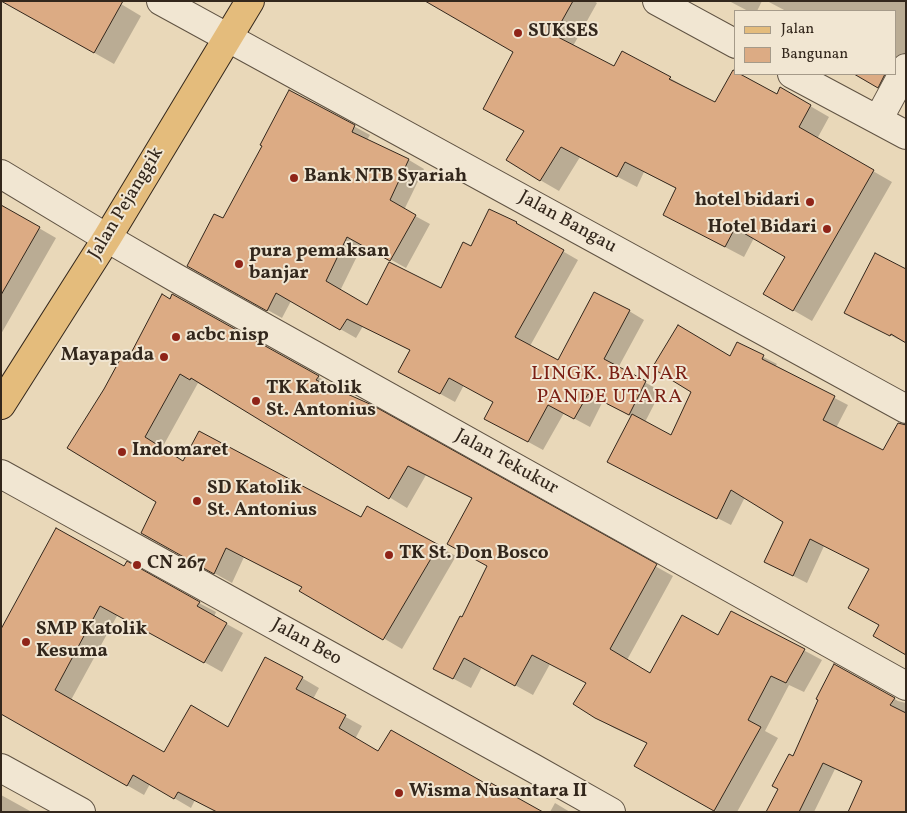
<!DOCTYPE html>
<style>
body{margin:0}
#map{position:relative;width:907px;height:813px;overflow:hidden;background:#e9d8b9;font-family:Vollkorn,serif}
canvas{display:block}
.frame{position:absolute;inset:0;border:2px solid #33271c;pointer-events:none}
.legend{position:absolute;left:734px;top:10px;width:162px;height:65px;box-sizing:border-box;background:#f1e6d2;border:1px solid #a59a89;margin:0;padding:6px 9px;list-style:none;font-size:15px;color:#33271c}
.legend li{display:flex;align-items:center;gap:10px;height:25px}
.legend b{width:25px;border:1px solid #a59a89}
</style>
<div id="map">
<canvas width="907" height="813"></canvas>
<div class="frame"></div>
<ul class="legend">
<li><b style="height:6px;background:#e4bc7c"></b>Jalan</li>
<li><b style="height:14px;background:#dcab84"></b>Bangunan</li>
</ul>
</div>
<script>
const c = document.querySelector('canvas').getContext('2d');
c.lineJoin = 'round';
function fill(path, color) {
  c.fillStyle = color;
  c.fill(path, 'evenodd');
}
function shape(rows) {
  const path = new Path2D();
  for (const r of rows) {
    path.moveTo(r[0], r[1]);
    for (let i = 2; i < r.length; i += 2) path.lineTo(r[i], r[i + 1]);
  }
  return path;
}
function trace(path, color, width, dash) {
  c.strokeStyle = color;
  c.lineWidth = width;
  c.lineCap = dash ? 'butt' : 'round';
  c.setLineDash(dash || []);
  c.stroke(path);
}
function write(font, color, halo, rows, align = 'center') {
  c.font = font + ' Vollkorn,serif';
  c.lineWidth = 4;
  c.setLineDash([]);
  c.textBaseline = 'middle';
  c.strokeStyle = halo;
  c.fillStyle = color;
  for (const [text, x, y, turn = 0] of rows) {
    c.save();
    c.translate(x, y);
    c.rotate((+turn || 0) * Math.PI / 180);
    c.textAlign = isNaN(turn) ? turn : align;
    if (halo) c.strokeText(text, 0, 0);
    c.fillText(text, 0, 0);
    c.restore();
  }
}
const shadow = shape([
 [3,1,121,4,141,16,114,64],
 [428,1,594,1,597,3,573,46,614,68,623,53,670,78,689,89,688,90,716,104,736,74,738,74,777,95,781,89,829,117,817,139,892,182,812,321,765,294,787,256,754,238,744,257,683,225,677,189,644,172,637,187,580,157,559,191,540,180,525,131,515,52],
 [729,1,762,1,757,11,748,11],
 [767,1,906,1,906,64,889,93,857,74,896,74,896,11,786,11],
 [289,91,370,135,367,140,409,160,424,169,404,210,430,224,406,268,363,244,340,291,367,307,441,289,471,248,531,233,578,260,530,346,558,362,629,311,644,320,618,368,661,391,645,422,671,437,731,358,738,344,777,364,775,367,848,405,836,428,883,452,880,625,871,569,824,546,807,583,766,562,785,522,745,497,731,525,622,469,632,417,603,401,590,427,564,413,543,450,501,427,495,402,464,385,455,402,415,380,411,351,363,326,356,338,291,301,282,318,188,266,223,220,264,146],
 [1,206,56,238,1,334],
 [906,270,905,341,904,342,859,320],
 [129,358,318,377,336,387,334,389,673,576,627,660,651,674,719,637,732,612,822,660,804,692,789,685,765,731,778,738,737,812,718,812,636,765,648,744,614,728,595,717,587,683,550,664,533,695,482,667,471,688,435,669,463,618,488,566,473,499,426,475,407,508,209,387,208,389,198,383,162,448,184,462,361,519,368,508,456,556,402,649,301,590,303,588,244,557,232,583,160,543,158,502],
 [125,567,199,603,216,612,214,617,243,633,222,672,118,614,71,700,164,754,229,728,302,678,319,688,313,699,362,726,355,739,379,753,490,788,540,812,195,800,191,808,150,784,144,795,1,713],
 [834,665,898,701,906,703,906,812,863,782,835,769,814,812,768,812],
 [1,795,30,811,32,812,1,812],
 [555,803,570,812,550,812]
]);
const building = shape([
 [1,1,123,1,94,53,1,1],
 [425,1,573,1,554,35,614,66,622,51,671,77,669,79,715,102,733,70,736,71,736,74,740,74,777,94,780,87,811,105,799,127,874,170,793,311,763,294,785,257,735,228,725,247,663,215,676,188,625,162,617,177,561,147,540,181,506,160,524,131,483,109,513,52,425,1],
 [854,74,885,74,878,88,854,74],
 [289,90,355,125,352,132,409,159,390,200,416,215,390,261,347,237,326,281,367,305,389,262,441,288,463,242,471,246,489,209,517,222,516,223,564,250,515,337,558,360,594,292,630,310,604,359,646,381,629,415,588,394,574,419,548,405,528,442,484,419,493,402,449,378,440,394,398,372,410,350,347,319,340,330,276,293,267,311,187,266,214,214,223,218,262,146,260,145,289,90],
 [1,205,40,227,1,295,1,205],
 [875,253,906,269,906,343,891,334,890,336,844,313,875,253],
 [162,294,170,299,172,294,319,376,316,380,372,405,657,564,610,649,650,673,682,615,718,635,731,611,805,649,786,683,771,676,748,720,761,727,714,811,634,766,647,743,595,718,573,704,586,683,532,655,515,686,464,658,453,679,433,669,460,616,462,617,487,566,447,544,472,498,408,466,389,499,191,378,190,380,180,374,145,437,183,461,199,431,361,517,367,506,439,545,383,640,299,591,302,587,226,548,214,574,141,533,156,502,67,448,104,389,123,354,129,357,162,294],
 [678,325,730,356,737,342,764,355,762,359,835,396,823,420,883,450,898,423,906,425,906,655,873,636,879,625,848,608,869,569,810,539,793,576,764,562,783,522,731,490,717,519,607,462,632,414,671,435,691,392,652,368,678,325],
 [56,528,124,566,127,561,200,602,197,606,227,623,204,663,100,606,55,690,164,752,191,705,228,727,265,657,303,677,296,689,346,715,339,728,378,751,391,730,490,786,491,783,543,812,217,812,178,792,174,799,133,775,127,786,1,714,1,629,56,528],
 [834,664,895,698,890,705,906,713,906,812,848,812,862,781,823,763,799,812,766,812,778,789,772,786,789,754,793,756,818,700,816,699,834,664]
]);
const minor = shape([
 [161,1,906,409],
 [657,1,736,44],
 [792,74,906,135],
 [878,120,906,68],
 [1,174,107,238,176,278,906,686],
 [1,474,533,768,611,812],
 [1,768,81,812]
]);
const major = shape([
 [1,405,107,238,250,1]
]);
const markers = [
 [518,33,5,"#8f2418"],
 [294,178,5,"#8f2418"],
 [810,202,5,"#8f2418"],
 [827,229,5,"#8f2418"],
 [239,264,5,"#8f2418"],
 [176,337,5,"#8f2418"],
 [164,357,5,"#8f2418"],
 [256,401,5,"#8f2418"],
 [122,452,5,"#8f2418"],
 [197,501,5,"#8f2418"],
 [389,555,5,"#8f2418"],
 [137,565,5,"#8f2418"],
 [26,642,5,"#8f2418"],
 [399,793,5,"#8f2418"]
];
const poiNames = [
 ["SUKSES",528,33],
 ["Bank NTB Syariah",304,178],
 ["hotel bidari",800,202,"right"],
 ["Hotel Bidari",817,229,"right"],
 ["pura pemaksan",249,253],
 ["banjar",249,275],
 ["acbc nisp",186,337],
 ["Mayapada",154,357,"right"],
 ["TK Katolik",266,390],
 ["St. Antonius",266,412],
 ["Indomaret",132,452],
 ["SD Katolik",207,490],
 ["St. Antonius",207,512],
 ["TK St. Don Bosco",399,555],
 ["CN 267",147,565],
 ["SMP Katolik",36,631],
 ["Kesuma",36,653],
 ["Wisma Nusantara II",409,793]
];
const streetNames = [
 ["Jalan Pejanggik",127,204,-59],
 ["Jalan Bangau",567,223,29],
 ["Jalan Tekukur",506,463,29],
 ["Jalan Beo",306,643,29]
];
const neighbourhoodNames = [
 ["LINGK. BANJAR",610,375],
 ["PANDE UTARA",610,398]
];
fill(shadow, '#0003');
fill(building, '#dcab84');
trace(building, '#33271c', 1);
trace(minor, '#605343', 30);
trace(major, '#33271c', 30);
trace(minor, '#f1e6d2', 28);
trace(major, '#e4bc7c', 28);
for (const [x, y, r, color] of markers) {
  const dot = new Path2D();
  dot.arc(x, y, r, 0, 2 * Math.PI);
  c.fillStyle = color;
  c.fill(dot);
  trace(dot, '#f1e6d2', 2);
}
write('bold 19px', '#33271c', '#f1e6d2', poiNames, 'left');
write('19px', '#33271c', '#f1e6d2', streetNames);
c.letterSpacing = '1px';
write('20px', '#7a1f14', '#f1e6d2', neighbourhoodNames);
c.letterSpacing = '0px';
</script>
